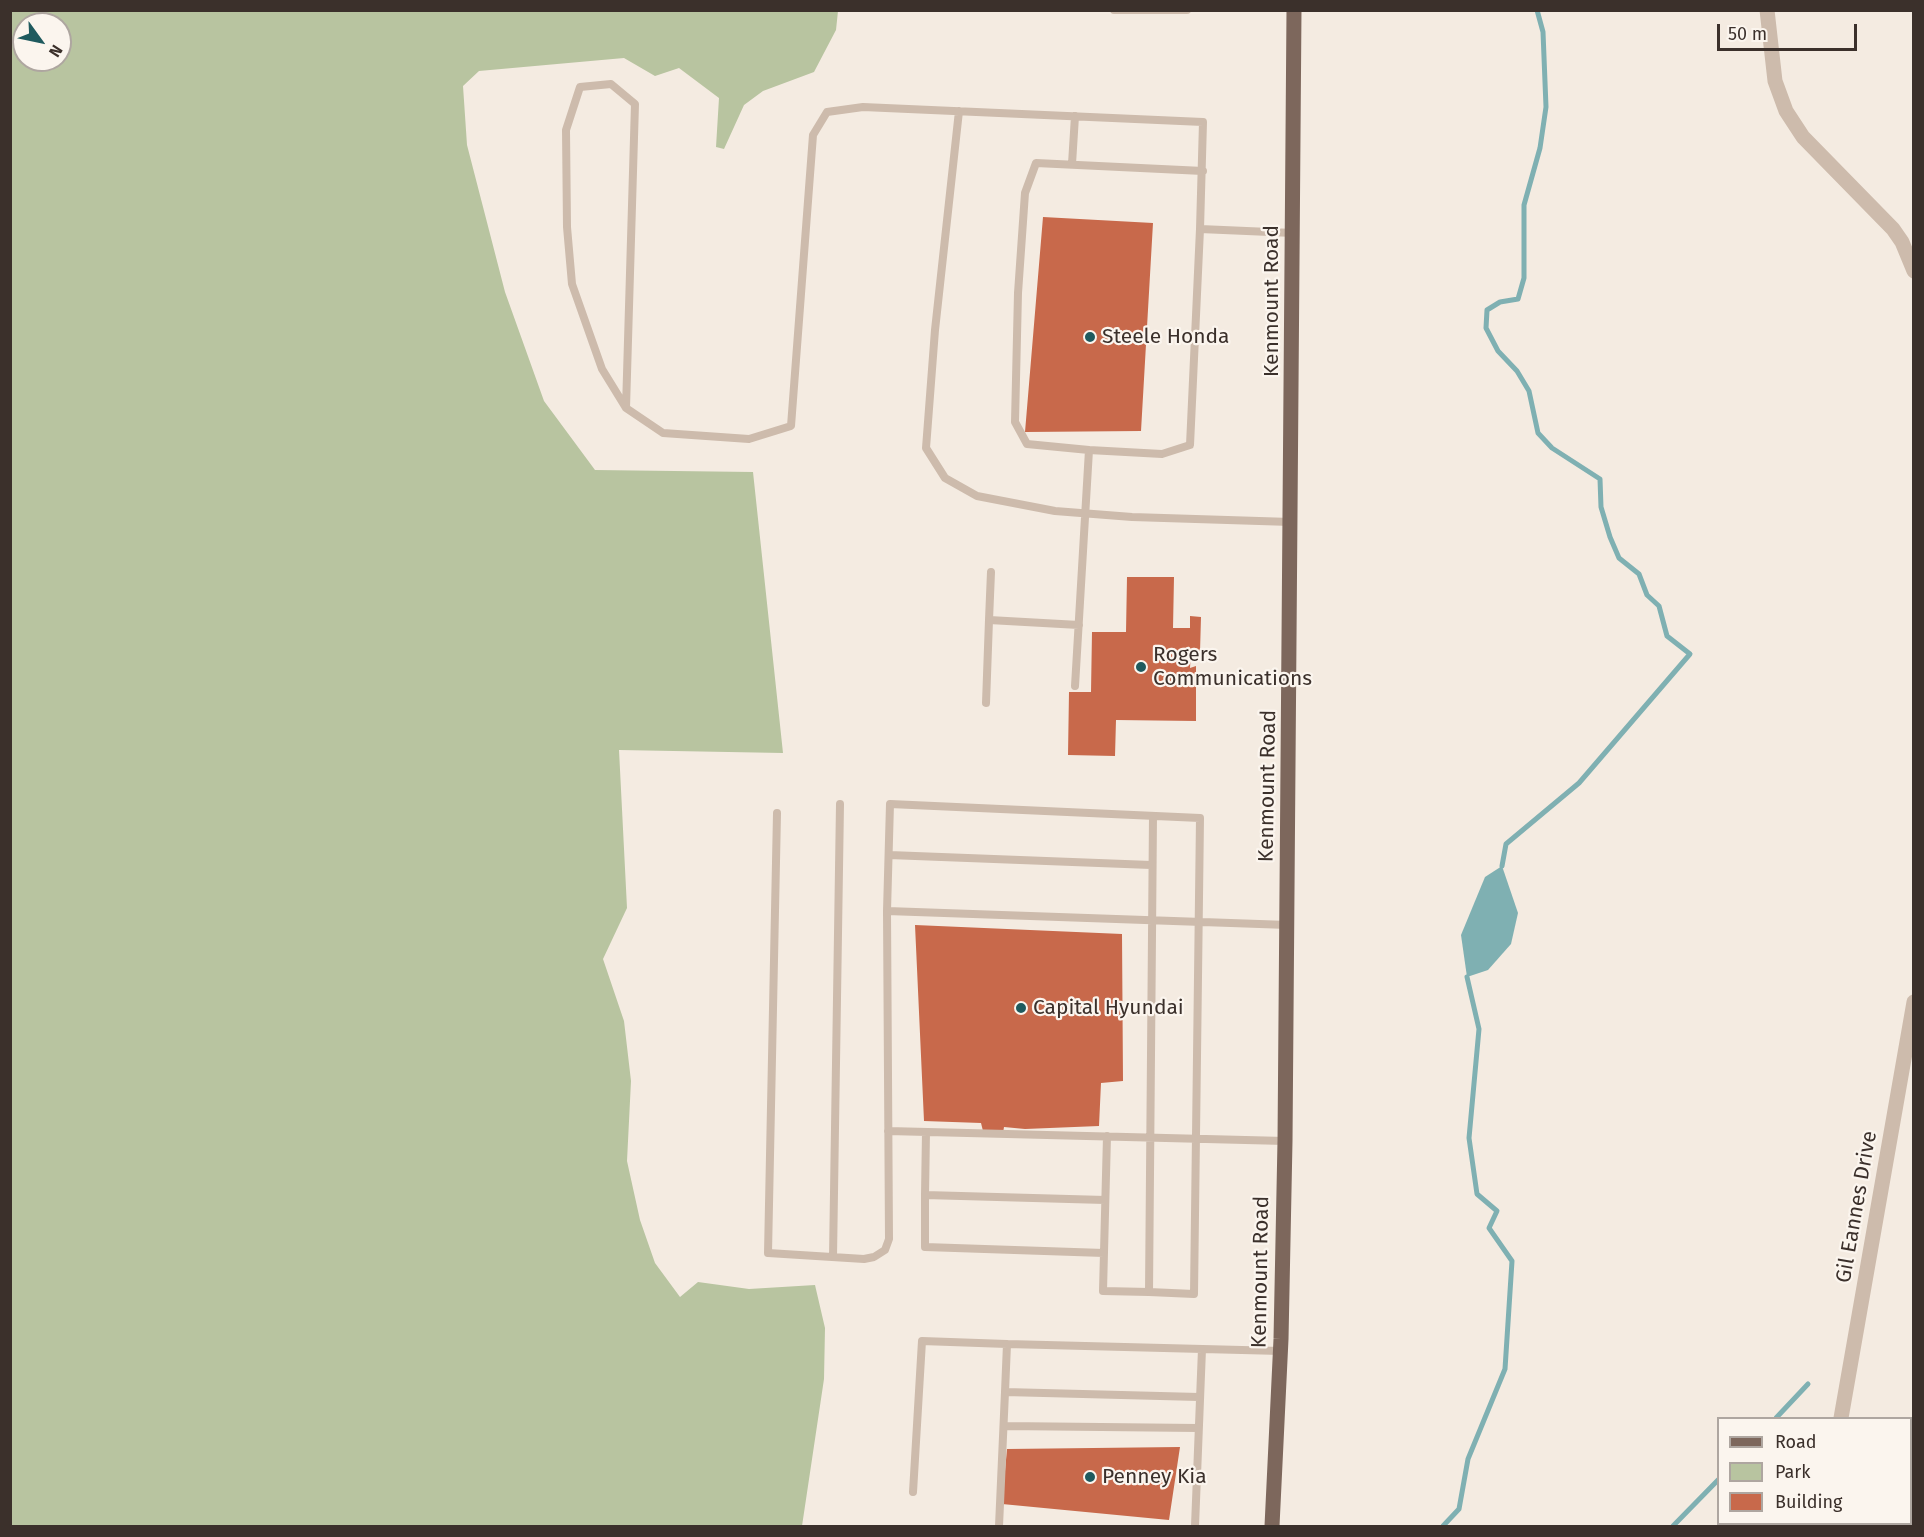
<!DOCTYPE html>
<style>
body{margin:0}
#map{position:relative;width:1924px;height:1537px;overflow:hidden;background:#f4ebe1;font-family:"Fira Sans",sans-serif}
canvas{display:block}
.frame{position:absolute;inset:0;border:12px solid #3b302b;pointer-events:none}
.legend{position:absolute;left:1717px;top:1417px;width:195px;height:108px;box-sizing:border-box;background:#fbf5ee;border:2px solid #aea6a0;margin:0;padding:8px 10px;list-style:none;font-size:18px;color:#3b302b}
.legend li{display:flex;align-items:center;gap:12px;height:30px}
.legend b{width:30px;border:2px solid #aea6a0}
.north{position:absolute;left:12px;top:12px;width:60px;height:60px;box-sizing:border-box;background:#fbf5ee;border:2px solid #aea6a0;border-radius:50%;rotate:123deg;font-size:16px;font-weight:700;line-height:24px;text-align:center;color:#3b302b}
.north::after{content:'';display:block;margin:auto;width:21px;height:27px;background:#1f5a5e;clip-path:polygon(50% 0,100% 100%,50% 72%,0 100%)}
.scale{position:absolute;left:1717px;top:24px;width:140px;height:27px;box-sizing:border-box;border:3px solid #3b302b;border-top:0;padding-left:8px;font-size:18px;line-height:21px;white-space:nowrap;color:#3b302b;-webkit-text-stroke:4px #fbf5ee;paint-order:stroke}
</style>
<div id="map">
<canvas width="1924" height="1537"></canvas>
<div class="frame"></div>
<ul class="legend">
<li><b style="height:8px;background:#7d675c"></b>Road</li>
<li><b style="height:16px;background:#b8c4a0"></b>Park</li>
<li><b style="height:16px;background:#c8694b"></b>Building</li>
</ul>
<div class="north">N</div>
<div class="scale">50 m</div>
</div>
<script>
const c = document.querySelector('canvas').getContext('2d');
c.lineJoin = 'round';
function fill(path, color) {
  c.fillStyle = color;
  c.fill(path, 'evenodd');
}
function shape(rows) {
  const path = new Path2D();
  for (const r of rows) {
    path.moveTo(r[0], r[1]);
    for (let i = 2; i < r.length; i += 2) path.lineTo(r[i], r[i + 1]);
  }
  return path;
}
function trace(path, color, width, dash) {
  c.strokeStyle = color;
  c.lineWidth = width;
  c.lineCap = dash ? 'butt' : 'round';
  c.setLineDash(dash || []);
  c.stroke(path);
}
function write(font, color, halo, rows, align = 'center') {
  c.font = font + ' "Fira Sans",sans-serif';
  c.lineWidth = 4.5;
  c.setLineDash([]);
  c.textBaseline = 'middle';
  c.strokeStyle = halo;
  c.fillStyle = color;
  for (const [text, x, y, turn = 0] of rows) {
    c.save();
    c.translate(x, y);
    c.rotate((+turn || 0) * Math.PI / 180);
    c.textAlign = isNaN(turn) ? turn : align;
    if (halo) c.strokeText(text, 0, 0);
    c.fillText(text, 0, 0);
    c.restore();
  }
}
const green = shape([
 [10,11,838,11,836,30,814,72,763,91,744,105,724,149,716,147,719,98,679,68,655,76,624,58,479,71,463,86,467,145,505,292,544,401,595,470,753,472,783,753,619,750,627,908,603,959,624,1021,631,1081,627,1161,640,1220,655,1263,680,1297,698,1282,749,1289,815,1285,825,1328,824,1379,802,1526,11,1526],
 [24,24,60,24,60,60,24,60]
]);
const water = shape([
 [1502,866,1518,913,1511,944,1488,970,1467,977,1461,935,1485,877]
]);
const stream = shape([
 [1502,866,1506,844,1579,783,1690,654,1667,636,1659,606,1647,595,1639,574,1619,558,1610,537,1601,507,1600,479,1552,448,1538,433,1529,391,1517,371,1498,351,1486,328,1487,310,1500,302,1518,299,1524,278,1524,205,1540,148,1546,107,1543,32,1537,10],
 [1776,1418,1808,1384],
 [1443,1526,1459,1509,1468,1459,1505,1369,1512,1261,1489,1228,1497,1211,1477,1194,1469,1138,1479,1029,1467,977],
 [1673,1526,1718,1480]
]);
const building = shape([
 [1043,217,1153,223,1141,431,1025,432],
 [1127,577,1174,577,1173,628,1190,628,1190,616,1201,617,1200,652,1191,651,1190,668,1196,666,1196,721,1116,720,1115,756,1068,755,1069,692,1091,692,1092,632,1126,632],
 [915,925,1122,934,1123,1081,1101,1083,1099,1126,1025,1129,1004,1127,1003,1133,983,1131,981,1123,924,1121],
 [1180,1447,1169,1520,1002,1504,1007,1449]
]);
const lane = shape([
 [1114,10,1187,10],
 [959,111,935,330,926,448,945,478,977,496,1055,511,1132,517,1291,522],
 [1072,164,1075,116],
 [626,408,602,369,572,284,567,227,566,130,580,87,611,84,635,104,626,408,663,433,749,439,791,426,813,135,827,112,863,107,1203,122,1200,229,1293,233],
 [1089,450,1162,454,1190,445,1200,229],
 [991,572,989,620,1079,625],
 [1075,686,1089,450,1027,444,1015,422,1018,293,1025,193,1036,163,1203,171],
 [986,703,989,620],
 [777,813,768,1253,864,1259,874,1257,885,1250,889,1239,887,911,890,804,1200,818,1194,1294,1149,1292,1153,816],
 [889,855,1151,865],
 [887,911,1288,925],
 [888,1131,1285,1141],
 [926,1132,925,1195,1105,1200],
 [1107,1136,1103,1291,1149,1292],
 [925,1195,925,1247,1104,1253],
 [833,1257,840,804],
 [1199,1397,1005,1392,1007,1344,1281,1351],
 [1004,1426,1198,1428],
 [913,1492,922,1341,1007,1344],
 [999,1526,1005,1392],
 [1195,1526,1202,1349]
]);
const street = shape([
 [1767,10,1775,81,1786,111,1803,137,1893,229,1902,242,1914,271],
 [1841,1418,1914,1002],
 [1910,1490,1914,1491],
 [1821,1526,1821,1524]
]);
const primary = shape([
 [1272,1526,1281,1339,1285,1141,1294,10]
]);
const markers = [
 [1090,337,6,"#1f5a5e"],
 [1141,667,6,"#1f5a5e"],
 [1021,1008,6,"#1f5a5e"],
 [1090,1477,6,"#1f5a5e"]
];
const streetNames = [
 ["Kenmount Road",1272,301,-90],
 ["Kenmount Road",1268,786,-89],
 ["Gil Eannes Drive",1857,1207,-80],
 ["Kenmount Road",1261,1272,-89]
];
const poiNames = [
 ["Steele Honda",1102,337],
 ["Rogers",1153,655],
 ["Communications",1153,679],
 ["Capital Hyundai",1033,1008],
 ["Penney Kia",1102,1477]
];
fill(green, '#b8c4a0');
fill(water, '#7fb0b2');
trace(stream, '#7fb0b2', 5);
fill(building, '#c8694b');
trace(lane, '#cdbbac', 8);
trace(street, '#cdbbac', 15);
trace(primary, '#7d675c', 15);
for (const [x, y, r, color] of markers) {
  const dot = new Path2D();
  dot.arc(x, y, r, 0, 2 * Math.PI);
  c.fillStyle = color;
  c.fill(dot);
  trace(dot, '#fbf5ee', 2);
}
write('21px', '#3b302b', '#fbf5ee', streetNames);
write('21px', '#3b302b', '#fbf5ee', poiNames, 'left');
</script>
